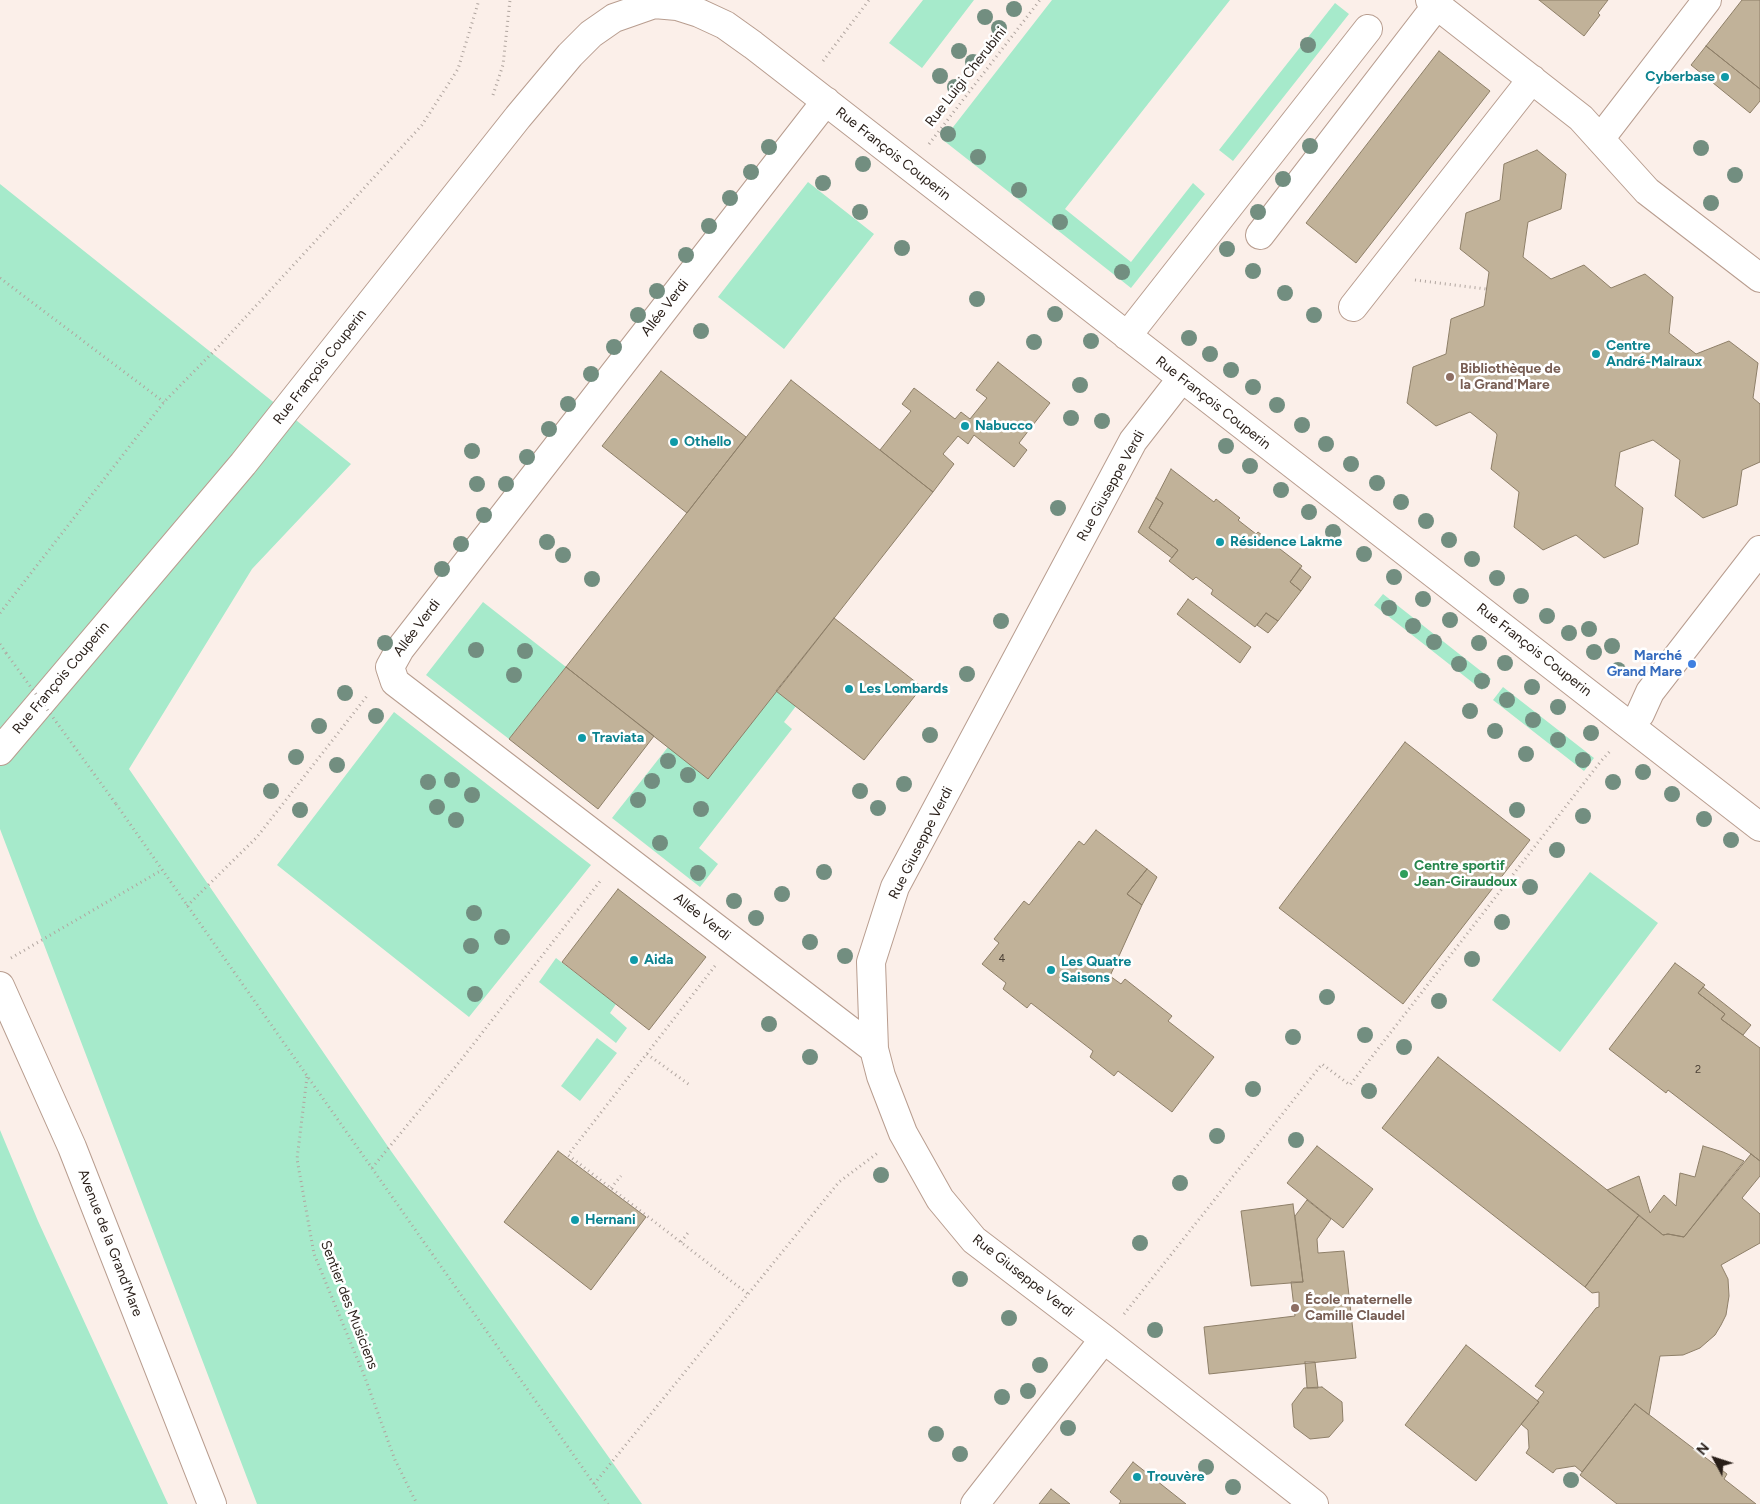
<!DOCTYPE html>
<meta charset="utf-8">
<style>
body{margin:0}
#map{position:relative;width:1760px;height:1504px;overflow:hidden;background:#fbefe9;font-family:Figtree,sans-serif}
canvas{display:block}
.north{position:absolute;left:1690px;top:1434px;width:50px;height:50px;-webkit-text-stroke:4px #fff;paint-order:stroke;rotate:310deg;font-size:14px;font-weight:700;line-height:20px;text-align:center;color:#281e18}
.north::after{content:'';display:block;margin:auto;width:18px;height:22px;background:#281e18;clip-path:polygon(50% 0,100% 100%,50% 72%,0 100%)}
</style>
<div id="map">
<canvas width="1760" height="1504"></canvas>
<div class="north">N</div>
</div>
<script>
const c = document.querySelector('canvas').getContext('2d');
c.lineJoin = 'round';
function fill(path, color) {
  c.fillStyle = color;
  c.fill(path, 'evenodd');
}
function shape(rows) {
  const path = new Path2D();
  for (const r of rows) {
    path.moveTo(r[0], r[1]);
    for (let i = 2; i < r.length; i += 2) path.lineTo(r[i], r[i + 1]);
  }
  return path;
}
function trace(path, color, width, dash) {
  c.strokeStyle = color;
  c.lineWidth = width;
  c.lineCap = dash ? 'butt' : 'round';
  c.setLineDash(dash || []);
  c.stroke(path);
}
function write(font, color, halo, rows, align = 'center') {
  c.font = font + ' Figtree,sans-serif';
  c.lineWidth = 5;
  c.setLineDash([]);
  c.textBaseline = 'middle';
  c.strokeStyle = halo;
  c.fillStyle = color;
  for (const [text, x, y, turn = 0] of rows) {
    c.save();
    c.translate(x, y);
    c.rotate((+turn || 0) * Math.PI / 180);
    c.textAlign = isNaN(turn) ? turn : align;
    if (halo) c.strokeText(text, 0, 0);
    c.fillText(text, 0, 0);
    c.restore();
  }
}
const green = shape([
 [923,0,974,0,922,68,889,43],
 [1052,0,1230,0,1065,209,1131,262,1193,183,1205,194,1131,288,943,140],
 [1335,3,1349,14,1233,161,1219,150],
 [808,182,874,234,784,349,718,297],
 [0,184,351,464,252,569,129,769,391,1151,642,1504,257,1504,0,829],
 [1383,594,1491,679,1482,690,1374,605],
 [483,602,566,667,509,739,426,675],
 [1503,687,1594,758,1584,771,1493,700],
 [776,691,796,706,784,722,792,729,699,848,718,864,700,887,612,818,668,747],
 [394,712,591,865,469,1017,277,865],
 [1590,872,1658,923,1560,1052,1492,1000],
 [556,958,616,1004,610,1013,627,1028,616,1043,539,982],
 [597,1038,617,1053,580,1101,561,1086],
 [0,1130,38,1221,168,1504,0,1504]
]);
const building = shape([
 [1539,0,1608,0,1598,13,1600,15,1584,36,1539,0],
 [1742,0,1760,0,1760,89,1706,46,1742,0],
 [1706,46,1760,89,1760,101,1750,113,1691,65,1706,46],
 [1439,51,1490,91,1356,263,1306,223,1439,51],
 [1537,150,1566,174,1561,209,1528,222,1523,257,1551,279,1584,265,1611,288,1645,274,1673,297,1669,333,1696,354,1729,341,1758,363,1753,398,1760,404,1760,462,1742,470,1737,505,1703,518,1675,496,1680,460,1653,440,1620,452,1615,486,1643,508,1638,544,1604,558,1576,535,1543,550,1514,527,1519,492,1491,469,1497,435,1496,433,1470,412,1436,426,1407,403,1413,367,1446,354,1451,319,1484,306,1489,272,1460,249,1466,213,1500,200,1504,164,1537,150],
 [998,362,1050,403,1019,443,1027,450,1014,467,974,435,968,444,958,436,943,454,954,464,933,492,880,450,911,411,902,404,914,388,955,419,961,412,970,419,987,398,976,390,998,362],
 [661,371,746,437,687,513,602,446,661,371],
 [791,380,933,492,708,779,566,667,791,380],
 [1171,469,1214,502,1216,499,1240,518,1238,520,1256,534,1258,532,1302,566,1290,582,1301,591,1278,621,1266,613,1255,627,1211,594,1213,590,1196,577,1193,580,1169,561,1178,550,1149,528,1163,503,1156,498,1171,469],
 [1156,498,1163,503,1149,528,1178,550,1172,558,1138,532,1156,498],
 [1300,568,1311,577,1301,591,1290,582,1300,568],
 [1188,599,1251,647,1240,663,1177,614,1188,599],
 [1266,613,1278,621,1268,633,1257,625,1266,613],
 [834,618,922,687,864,760,776,691,834,618],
 [566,667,654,736,598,809,509,739,566,667],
 [1405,742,1530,840,1403,1004,1279,908,1405,742],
 [1096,830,1147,869,1127,894,1142,905,1110,976,1121,984,1125,979,1172,1016,1168,1021,1214,1057,1172,1112,1118,1071,1114,1076,1090,1057,1093,1051,1031,1003,1027,1008,1003,989,1006,983,982,964,999,943,994,939,1024,901,1029,905,1079,841,1084,845,1096,830],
 [1147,869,1157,877,1142,905,1127,894,1147,869],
 [618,889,706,957,649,1030,562,962,618,889],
 [1675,963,1705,985,1698,993,1725,1014,1721,1019,1760,1048,1760,1161,1668,1090,1666,1093,1609,1049,1675,963],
 [1703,987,1751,1025,1743,1035,1721,1019,1725,1014,1698,993,1703,987],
 [1438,1057,1639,1215,1585,1287,1382,1128,1438,1057],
 [1317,1146,1373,1189,1343,1228,1287,1183,1317,1146],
 [1703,1146,1723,1152,1744,1161,1684,1237,1668,1234,1663,1235,1607,1190,1639,1176,1650,1213,1664,1195,1676,1206,1680,1173,1695,1177,1703,1146],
 [558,1151,646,1217,591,1290,504,1222,558,1151],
 [1751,1154,1760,1161,1760,1176,1742,1198,1760,1214,1760,1243,1721,1265,1728,1279,1729,1296,1726,1315,1721,1325,1715,1335,1700,1348,1683,1355,1660,1356,1649,1415,1635,1404,1582,1472,1575,1466,1556,1469,1553,1473,1526,1453,1529,1448,1528,1430,1521,1424,1539,1402,1537,1401,1544,1392,1535,1386,1596,1308,1599,1307,1599,1292,1592,1293,1585,1287,1639,1215,1663,1235,1668,1234,1684,1237,1751,1154],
 [1307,1200,1331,1219,1317,1239,1318,1253,1344,1251,1356,1358,1209,1374,1204,1327,1295,1316,1291,1282,1303,1282,1295,1216,1307,1200],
 [1293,1204,1303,1282,1251,1286,1241,1211,1293,1204],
 [1466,1345,1539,1402,1476,1481,1405,1425,1466,1345],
 [1305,1362,1315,1362,1318,1388,1307,1388,1305,1362],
 [1322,1387,1342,1402,1343,1421,1329,1437,1310,1439,1294,1427,1292,1404,1304,1388,1322,1387],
 [1635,1404,1727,1474,1724,1479,1756,1504,1617,1504,1580,1475,1635,1404],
 [1133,1462,1186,1504,1119,1504,1121,1501,1110,1492,1133,1462],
 [1051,1489,1070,1504,1039,1504,1051,1489]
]);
const path = shape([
 [823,61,869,0],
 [493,95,503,65,510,0],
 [929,144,1040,0],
 [0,278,164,402],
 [1415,280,1486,289],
 [0,613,164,402,220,345,422,125,458,69,479,0],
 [0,644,6,653],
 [116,804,608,1504],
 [187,906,257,837,367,696],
 [11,958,162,870],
 [715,966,568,1155,748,1294],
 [647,1054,691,1086],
 [307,1077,297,1159,314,1254,364,1375,395,1460,417,1504],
 [372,1168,461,1060,601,880],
 [611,1188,621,1176],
 [681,1242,690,1230],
 [1124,1314,1322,1064,1350,1085,1601,761,1611,750],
 [594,1484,839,1182,879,1152]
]);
const minor = shape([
 [1430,0,1581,118,1647,191,1760,278],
 [826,101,400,649,390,667,395,682,874,1049],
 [1600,139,1707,0],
 [1260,235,1437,5],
 [1353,307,1532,79],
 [1127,336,1368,29],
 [1182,378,1133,441,895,887,871,962,874,1049,881,1076,903,1133,940,1199,974,1240,1104,1339,1314,1504],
 [1640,714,1650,692,1760,550],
 [0,751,243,464,518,117,570,55,591,34,614,18,654,4,677,6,699,13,725,25,753,45,1760,827],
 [0,986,72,1147,212,1504],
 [975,1504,1104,1339]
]);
const pathBridge = shape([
 [6,653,116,804]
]);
const trees = [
 [1014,9],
 [985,17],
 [999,28],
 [1308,45],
 [959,51],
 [973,62],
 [940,76],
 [955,87],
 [948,134],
 [1310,146],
 [769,147],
 [1701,148],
 [978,157],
 [863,164],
 [751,172],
 [1735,175],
 [1283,179],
 [823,183],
 [1019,190],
 [730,198],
 [1711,203],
 [860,212],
 [1258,212],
 [1060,222],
 [709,226],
 [902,248],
 [1227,249],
 [686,255],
 [1253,271],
 [1122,272],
 [657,291],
 [1285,293],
 [977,299],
 [1055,314],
 [638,315],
 [1314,315],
 [701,331],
 [1189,338],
 [1091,341],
 [1034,342],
 [614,347],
 [1210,354],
 [1231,370],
 [591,374],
 [1080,385],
 [1253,387],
 [568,404],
 [1277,405],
 [1071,418],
 [1102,421],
 [1302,425],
 [549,429],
 [1326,444],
 [1226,446],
 [472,451],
 [527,457],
 [1351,464],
 [1250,466],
 [1377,483],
 [477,484],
 [506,484],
 [1281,490],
 [1401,502],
 [1058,508],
 [1309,512],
 [484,515],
 [1426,521],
 [1333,532],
 [1449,540],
 [547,542],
 [461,544],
 [1364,554],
 [563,555],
 [1472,559],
 [442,569],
 [1394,577],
 [1497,578],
 [592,579],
 [1521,596],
 [1423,599],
 [1389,608],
 [1547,616],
 [1450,620],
 [1001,621],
 [1413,626],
 [1589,629],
 [1569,633],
 [1434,642],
 [385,643],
 [1479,643],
 [1612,646],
 [476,650],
 [525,651],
 [1594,652],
 [1505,663],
 [1459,664],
 [1618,670],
 [967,674],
 [514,675],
 [1482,681],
 [1532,687],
 [345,693],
 [1507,700],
 [1558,707],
 [1470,711],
 [376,716],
 [1533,720],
 [319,726],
 [1495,731],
 [1591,733],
 [930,735],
 [1558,740],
 [1526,754],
 [296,757],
 [1583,760],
 [668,761],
 [337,765],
 [1643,772],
 [688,775],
 [452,780],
 [652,781],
 [428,782],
 [1613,782],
 [904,784],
 [271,791],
 [860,791],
 [1672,794],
 [472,795],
 [638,800],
 [437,807],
 [878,808],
 [701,809],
 [300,810],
 [1517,810],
 [1583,816],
 [1704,819],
 [456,820],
 [1731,840],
 [660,843],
 [1557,850],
 [824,872],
 [698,873],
 [1530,887],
 [782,894],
 [734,901],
 [474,913],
 [756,918],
 [1502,922],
 [502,937],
 [810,942],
 [471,946],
 [845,956],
 [1472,959],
 [475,994],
 [1327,997],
 [1439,1001],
 [769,1024],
 [1365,1035],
 [1293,1037],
 [1404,1047],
 [810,1057],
 [1253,1089],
 [1369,1091],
 [1217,1136],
 [1296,1140],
 [881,1175],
 [1180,1183],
 [1140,1243],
 [960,1279],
 [1009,1318],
 [1155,1330],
 [1040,1365],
 [1028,1391],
 [1002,1397],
 [1068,1428],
 [936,1434],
 [960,1454],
 [1206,1467],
 [1571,1480],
 [1233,1487]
];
const markers = [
 [1725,77,5,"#0f9aa8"],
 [1596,354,5,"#0f9aa8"],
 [1450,377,5,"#8d6e63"],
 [965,426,5,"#0f9aa8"],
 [674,442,5,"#0f9aa8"],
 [1220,542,5,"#0f9aa8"],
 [1692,664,5,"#3f7fe0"],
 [849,689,5,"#0f9aa8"],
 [582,738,5,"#0f9aa8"],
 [1404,874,5,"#2e9e5b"],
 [634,960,5,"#0f9aa8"],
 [1051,970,5,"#0f9aa8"],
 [575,1220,5,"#0f9aa8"],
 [1295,1308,5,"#8d6e63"],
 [1137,1477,5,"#0f9aa8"]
];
const numberNames = [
 ["4",1002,959],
 ["2",1698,1070]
];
const streetNames = [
 ["Rue Luigi Cherubini",966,77,-52],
 ["Rue François Couperin",893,154,38],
 ["Allée Verdi",665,308,-52],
 ["Rue François Couperin",320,367,-52],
 ["Rue François Couperin",1213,403,38],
 ["Rue Giuseppe Verdi",1111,486,-61],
 ["Allée Verdi",417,628,-53],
 ["Rue François Couperin",1534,650,38],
 ["Rue François Couperin",61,678,-50],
 ["Rue Giuseppe Verdi",921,843,-63],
 ["Allée Verdi",702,917,38],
 ["Avenue de la Grand'Mare",110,1243,69],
 ["Rue Giuseppe Verdi",1023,1276,38],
 ["Sentier des Musiciens",349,1305,69]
];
const cultureNames = [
 ["Cyberbase",1715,77,"right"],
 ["Centre",1606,346],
 ["André-Malraux",1606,362],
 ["Nabucco",975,426],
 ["Othello",684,442],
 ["Résidence Lakme",1230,542],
 ["Les Lombards",859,689],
 ["Traviata",592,738],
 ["Aida",644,960],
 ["Les Quatre",1061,962],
 ["Saisons",1061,978],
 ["Hernani",585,1220],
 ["Trouvère",1147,1477]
];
const educationNames = [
 ["Bibliothèque de",1460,369],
 ["la Grand'Mare",1460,385],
 ["École maternelle",1305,1300],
 ["Camille Claudel",1305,1316]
];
const shopNames = [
 ["Marché",1682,656],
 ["Grand Mare",1682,672]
];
const leisureNames = [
 ["Centre sportif",1414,866],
 ["Jean-Giraudoux",1414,882]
];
fill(green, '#a6eacb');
fill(building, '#c1b299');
trace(building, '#8e7f68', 1);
trace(minor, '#b89d8f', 30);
trace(path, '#b0a59f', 3, [1, 4]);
trace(minor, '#fff', 28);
trace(pathBridge, '#b0a59f', 3, [1, 4]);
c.fillStyle = '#728e80';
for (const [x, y] of trees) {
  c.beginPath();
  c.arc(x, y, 8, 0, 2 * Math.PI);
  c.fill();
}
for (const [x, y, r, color] of markers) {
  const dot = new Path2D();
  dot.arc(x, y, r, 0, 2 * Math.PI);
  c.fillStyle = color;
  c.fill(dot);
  trace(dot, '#fff', 2);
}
write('11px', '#4e4338', null, numberNames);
write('14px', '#281e18', '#fff', streetNames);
write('bold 14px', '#0d838f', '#fff', cultureNames, 'left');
write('bold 14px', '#785e54', '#fff', educationNames, 'left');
write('bold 14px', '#366cbe', '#fff', shopNames, 'right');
write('bold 14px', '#27864d', '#fff', leisureNames, 'left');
</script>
